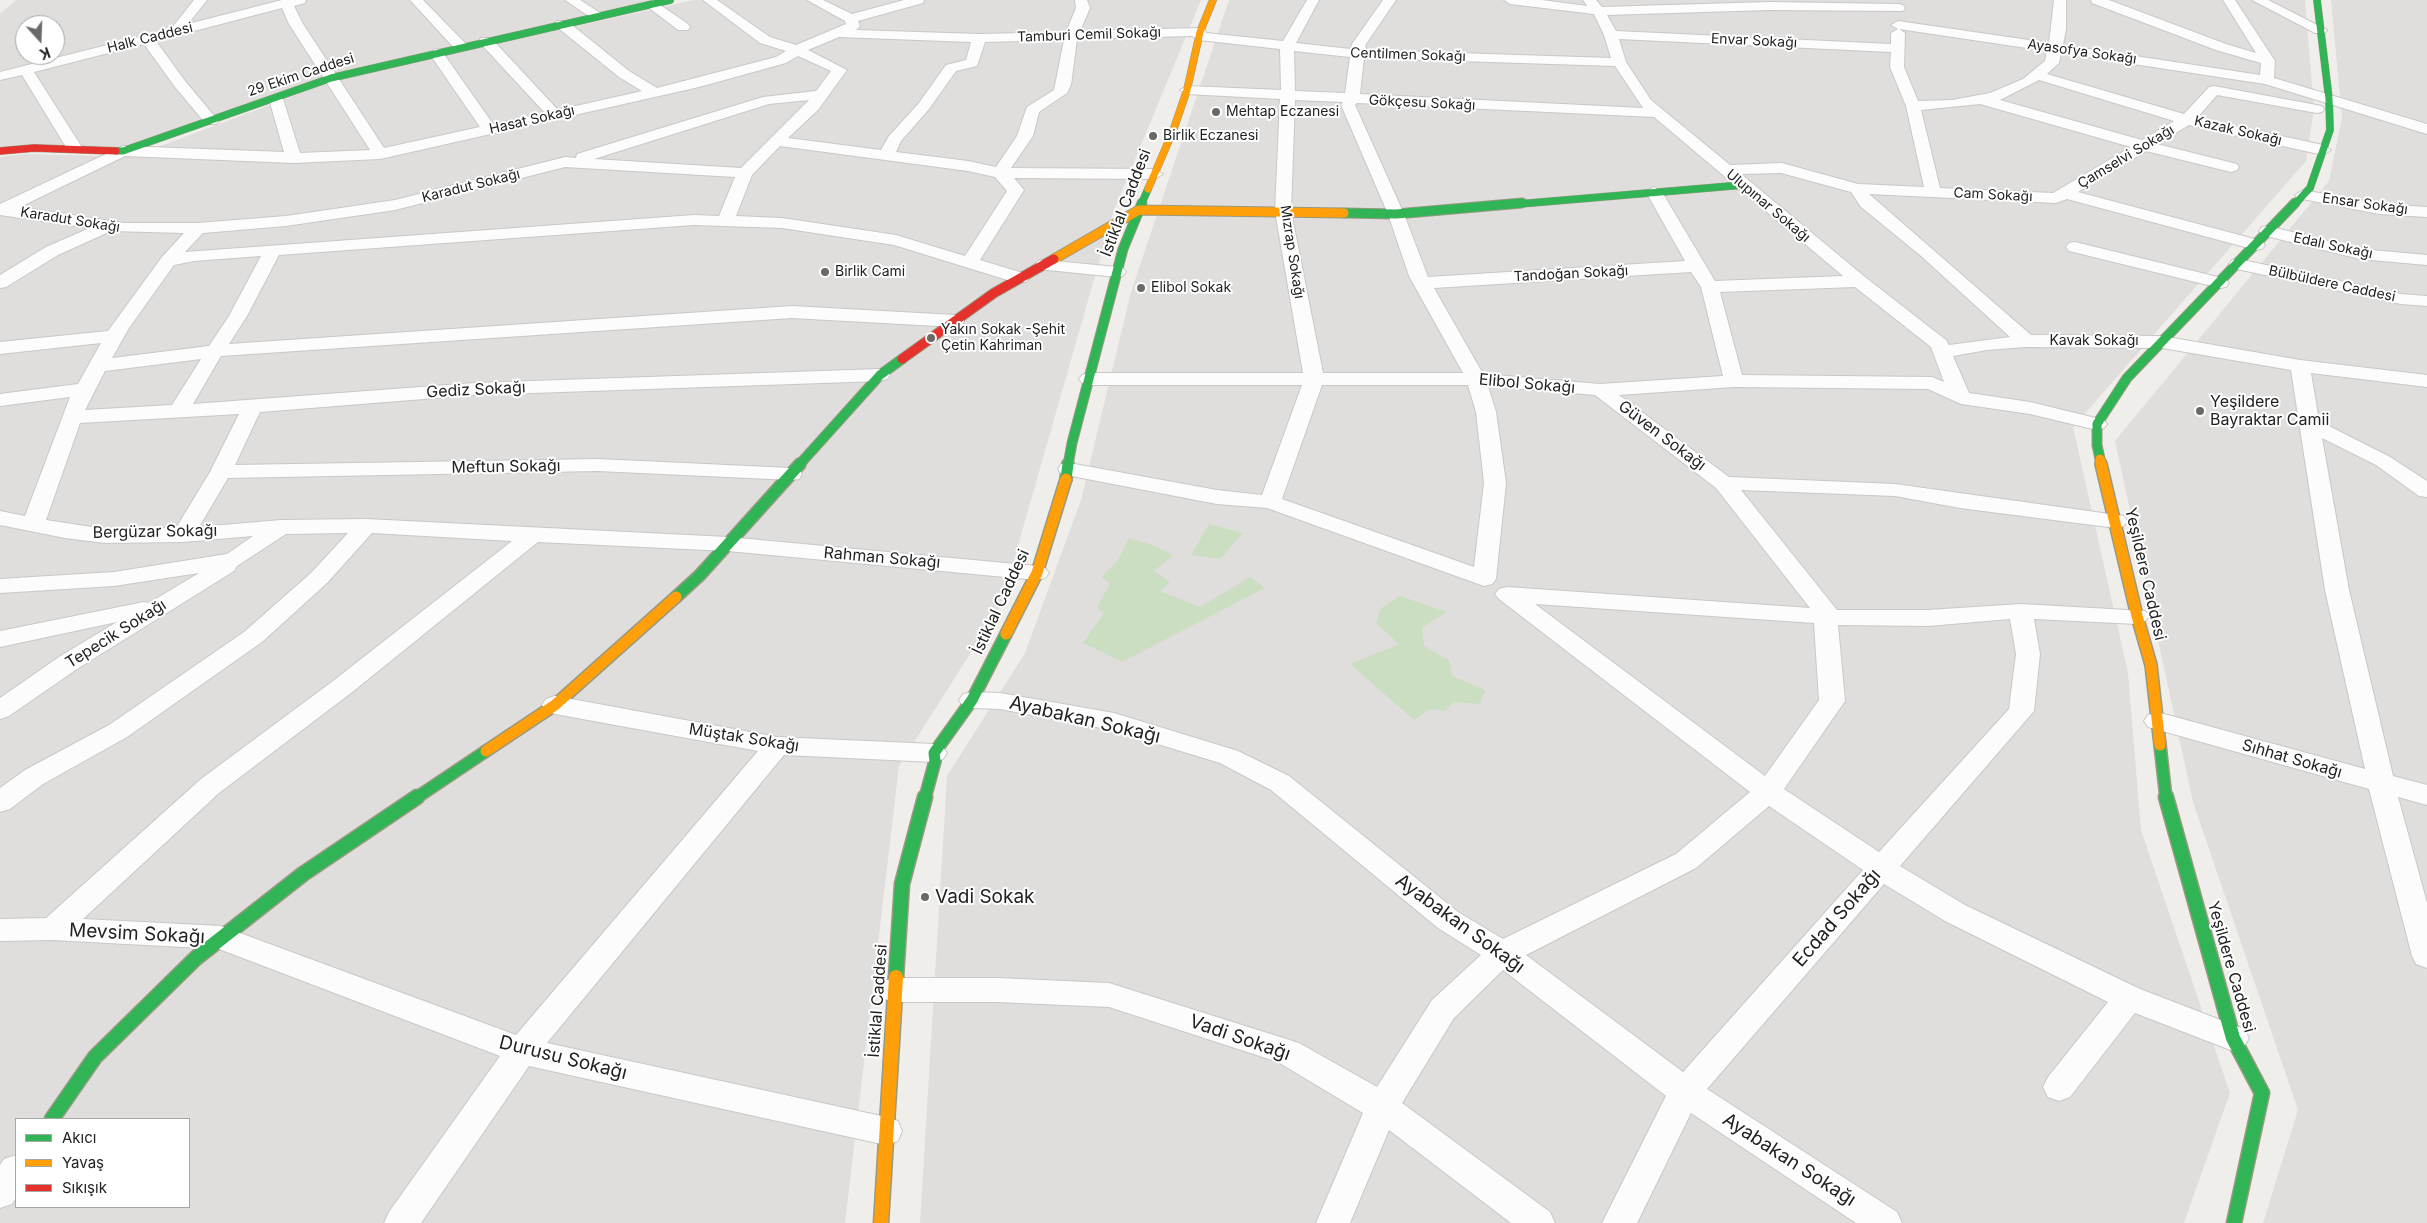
<!DOCTYPE html>
<meta charset="utf-8">
<style>
body{margin:0}
#map{position:relative;width:2427px;height:1223px;overflow:hidden;background:#f0eeeb;font-family:Inter,sans-serif}
canvas{display:block}
.legend{position:absolute;left:15px;top:1118px;width:175px;height:90px;box-sizing:border-box;background:#fff;border:1px solid #a7a7a7;margin:0;padding:6px 9px;list-style:none;font-size:15px;color:#222}
.legend li{display:flex;align-items:center;gap:10px;height:25px}
.legend b{width:25px;border:1px solid #a7a7a7}
.north{position:absolute;left:15px;top:15px;width:50px;height:50px;box-sizing:border-box;background:#fff;border:1px solid #a7a7a7;border-radius:50%;rotate:160deg;font-size:14px;font-weight:700;line-height:20px;text-align:center;color:#222}
.north::after{content:'';display:block;margin:auto;width:18px;height:22px;background:#6a6968;clip-path:polygon(50% 0,100% 100%,50% 72%,0 100%)}
</style>
<div id="map">
<canvas width="2427" height="1223"></canvas>
<ul class="legend">
<li><b style="height:6px;background:#30b455"></b>Akıcı</li>
<li><b style="height:6px;background:#ff9f0a"></b>Yavaş</li>
<li><b style="height:6px;background:#e5322d"></b>Sıkışık</li>
</ul>
<div class="north">K</div>
</div>
<script>
const c = document.querySelector('canvas').getContext('2d');
c.lineJoin = 'round';
function fill(path, color) {
  c.fillStyle = color;
  c.fill(path, 'evenodd');
}
function shape(rows) {
  const path = new Path2D();
  for (const r of rows) {
    path.moveTo(r[0], r[1]);
    for (let i = 2; i < r.length; i += 2) path.lineTo(r[i], r[i + 1]);
  }
  return path;
}
function trace(path, color, width, dash) {
  c.strokeStyle = color;
  c.lineWidth = width;
  c.lineCap = dash ? 'butt' : 'round';
  c.setLineDash(dash || []);
  c.stroke(path);
}
function write(font, color, halo, rows, align = 'center') {
  c.font = font + ' Inter,sans-serif';
  c.lineWidth = 4;
  c.setLineDash([]);
  c.textBaseline = 'middle';
  c.strokeStyle = halo;
  c.fillStyle = color;
  for (const [text, x, y, turn = 0] of rows) {
    c.save();
    c.translate(x, y);
    c.rotate((+turn || 0) * Math.PI / 180);
    c.textAlign = isNaN(turn) ? turn : align;
    if (halo) c.strokeText(text, 0, 0);
    c.fillText(text, 0, 0);
    c.restore();
  }
}
const residential = shape([
 [16,0,654,0,324,78,125,147,0,147,0,14],
 [25,25,55,25,55,55,25,55],
 [694,0,1201,0,1113,213,1001,605,899,766,845,1223,0,1223,0,157,25,154,131,157,336,80],
 [16,1119,189,1119,189,1207,16,1207],
 [1229,0,2305,0,2314,109,2306,161,2073,427,2128,673,2141,830,2230,1093,2184,1223,920,1223,947,776,1025,653,1081,500,1131,292],
 [2331,0,2427,0,2427,1223,2263,1223,2298,1110,2193,802,2115,441,2329,181,2342,118]
]);
const forest = shape([
 [1209,524,1243,533,1220,559,1191,555],
 [1129,538,1152,545,1173,555,1154,571,1170,582,1160,591,1200,607,1250,577,1265,588,1122,662,1083,643,1104,613,1097,607,1110,584,1101,577,1118,560],
 [1400,596,1447,612,1422,628,1424,646,1449,660,1452,676,1485,690,1480,704,1454,702,1445,711,1431,709,1414,720,1350,664,1399,644,1376,623,1380,609]
]);
const street = shape([
 [194,0,207,0,188,24,282,0,306,0,305,3,294,6,303,24,384,148,480,127,429,53,436,49,441,50,493,124,545,113,481,44,479,41,481,38,491,38,558,110,642,91,619,77,557,27,555,24,557,21,567,21,629,71,657,88,776,57,786,51,760,43,703,0,717,0,770,37,796,45,846,24,845,21,807,0,823,0,852,14,904,0,924,0,923,3,858,21,860,26,856,30,979,34,1066,32,1076,8,1075,0,1087,0,1090,8,1080,31,1200,28,1205,29,1206,33,1283,41,1307,0,1319,0,1296,43,1351,49,1352,44,1383,0,1396,0,1366,44,1365,50,1611,58,1604,35,1594,14,1510,4,1504,0,1542,0,1587,6,1583,0,1596,0,1602,7,1769,2,1898,4,1903,5,1905,8,1903,11,1769,10,1607,15,1616,31,1891,44,1891,33,1898,29,1891,25,1898,21,2049,43,2054,0,2066,0,2066,29,2063,45,2260,75,2261,63,2216,50,2092,3,2091,0,2109,0,2226,44,2256,53,2223,0,2235,0,2275,61,2274,78,2427,124,2427,134,2265,84,2061,53,2059,63,2047,74,2184,114,2209,87,2214,86,2322,106,2324,109,2322,112,2317,113,2217,95,2197,118,2323,145,2331,150,2323,155,2189,125,2157,144,2237,164,2239,167,2237,170,2231,172,2146,151,2078,192,2262,241,2265,245,2262,249,2256,250,2067,199,2056,203,1869,194,2031,335,2162,336,2300,360,2427,375,2427,387,2311,373,2319,421,2390,457,2427,481,2427,497,2419,496,2376,465,2322,438,2349,590,2393,776,2427,785,2427,805,2398,797,2427,903,2427,968,2416,964,2412,956,2369,789,2148,727,2144,721,2148,715,2157,712,2365,769,2325,590,2291,370,2162,348,2026,347,1987,350,1953,356,1969,393,2030,402,2104,420,2107,424,2104,428,2097,430,2030,414,1961,404,1928,389,1734,387,1619,395,1729,477,1895,484,2124,516,2127,521,2124,526,2116,528,1960,508,1895,496,1741,490,1837,610,1928,610,2021,604,2145,611,2149,616,2145,621,2137,624,2034,619,2040,654,2034,711,1900,866,1965,905,2140,989,2244,1029,2249,1038,2244,1047,2233,1051,2135,1013,2070,1097,2059,1101,2048,1097,2043,1087,2048,1077,2108,1002,1945,921,1884,884,1707,1089,1897,1212,1902,1223,1856,1223,1691,1113,1637,1223,1602,1223,1666,1096,1503,970,1454,1018,1402,1103,1550,1212,1555,1223,1511,1223,1389,1130,1350,1223,1316,1223,1363,1113,1278,1062,1109,1007,997,1002,895,1002,884,999,880,990,884,981,895,978,997,978,1109,983,1299,1043,1377,1087,1432,1000,1481,955,1438,928,1271,790,1220,763,1112,730,1000,709,972,708,963,706,959,700,963,694,972,692,1000,693,1114,713,1238,751,1289,776,1458,912,1503,939,1676,854,1750,792,1499,599,1495,594,1499,589,1507,587,1810,608,1716,488,1595,395,1488,386,1496,412,1506,483,1496,579,1492,584,1484,586,1267,508,1217,504,1061,474,1058,469,1061,464,1069,463,1217,490,1262,495,1302,385,1089,385,1082,383,1079,379,1082,375,1089,373,1303,373,1275,211,1280,99,1187,94,1180,90,1187,86,1281,90,1280,49,1199,40,1192,36,1077,39,1071,85,1067,93,1039,112,1033,136,1011,168,1155,169,1163,174,1155,179,1014,178,1024,190,980,260,1026,274,1029,278,1026,282,1014,282,894,245,782,228,694,225,279,255,247,316,229,344,792,306,955,315,962,317,964,321,962,325,955,327,792,318,221,356,193,404,474,383,880,369,887,371,890,375,887,379,880,381,474,395,260,412,235,465,598,459,791,468,799,469,802,474,799,479,791,480,598,471,228,478,199,527,281,520,366,519,728,537,1037,566,1045,568,1049,573,1045,578,1037,580,728,551,538,542,351,693,219,793,83,919,221,926,516,1035,758,751,555,714,546,711,542,705,546,699,555,696,777,737,934,744,943,747,947,753,943,759,934,762,784,755,547,1043,886,1117,898,1121,902,1131,898,1141,886,1145,529,1066,421,1223,384,1223,389,1212,500,1056,219,949,53,940,0,941,0,919,46,918,201,779,333,681,512,541,372,533,327,583,262,642,127,737,43,784,10,809,0,812,0,788,25,770,109,725,244,632,311,573,348,533,286,534,237,566,234,571,77,669,9,716,0,719,0,698,59,657,117,622,0,647,0,631,144,602,149,603,199,573,114,586,0,593,0,579,114,572,227,554,253,536,183,542,105,543,65,538,0,525,0,511,25,516,70,397,0,406,0,394,78,384,101,343,0,354,0,342,108,331,162,257,184,233,111,231,58,255,6,287,0,288,0,275,46,247,90,228,0,215,0,204,123,146,284,152,269,99,276,95,283,99,300,153,370,150,289,24,282,8,156,41,185,81,216,118,219,121,216,124,206,124,175,87,144,44,34,72,83,149,81,152,69,152,22,75,0,80,0,72,171,29,194,0],
 [1899,29,2047,51,2045,61,2023,79,1990,93,1952,100,1918,101,1904,67,1905,33,1899,29],
 [839,37,971,42,966,60,946,65,919,103,889,136,881,150,788,138,818,110,847,70,808,50,839,37],
 [1619,39,1891,52,1890,67,1906,106,1924,187,1858,184,1782,163,1730,165,1651,100,1626,62,1619,39],
 [1064,40,1054,90,1027,107,1017,136,996,167,968,161,896,152,901,141,929,109,956,71,977,66,985,42,1064,40],
 [1294,51,1350,57,1345,93,1295,91,1294,51],
 [798,56,831,71,816,91,763,97,577,154,576,158,565,157,395,200,286,216,198,223,124,223,20,207,125,156,294,163,380,159,699,87,786,63,798,56],
 [1364,58,1615,66,1643,108,1360,94,1364,58],
 [2039,80,2174,121,2142,140,2000,100,2039,80],
 [809,100,741,168,594,159,769,104,809,100],
 [1295,100,1343,102,1341,105,1388,214,1409,276,1463,373,1323,373,1291,211,1295,100],
 [1357,103,1654,117,1843,276,1715,281,1662,192,1654,187,1646,192,1685,261,1428,277,1404,214,1355,105,1357,103],
 [1980,104,2131,147,2053,193,1940,188,1921,110,1980,104],
 [780,146,968,171,995,177,1007,191,965,256,896,235,782,218,736,216,752,175,780,146],
 [565,167,735,177,719,216,694,215,185,252,203,233,286,226,395,210,565,167],
 [1781,173,1851,192,1861,207,1920,255,2010,337,1949,345,1946,340,1865,277,1741,174,1781,173],
 [261,256,229,316,209,346,112,358,129,328,174,265,194,261,261,256],
 [1691,272,1701,287,1723,376,1600,384,1483,374,1434,288,1691,272],
 [1855,287,1931,347,1944,382,1932,377,1742,375,1720,292,1855,287],
 [201,359,172,405,85,410,105,371,201,359],
 [1322,385,1468,385,1476,412,1484,483,1474,567,1282,499,1322,385],
 [239,414,210,472,176,528,105,529,46,520,80,423,239,414],
 [1535,604,1814,623,1819,700,1765,776,1535,604],
 [2010,619,2016,654,2009,709,1879,852,1784,789,1845,701,1838,625,1928,626,2010,619],
 [1769,806,1863,870,1683,1072,1526,955,1696,868,1769,806],
 [410,0,423,0,466,44,468,47,466,50,456,50,410,0],
 [565,0,580,0,605,16,598,20,593,19,565,0],
 [653,0,688,24,690,27,688,30,678,30,648,7,646,4,653,0],
 [2252,0,2268,0,2327,30,2325,33,2315,33,2252,0],
 [2303,190,2379,204,2427,207,2427,217,2379,214,2297,198,2295,195,2303,190],
 [2268,226,2360,249,2427,255,2427,265,2360,259,2262,235,2259,231,2262,227,2268,226],
 [2075,242,2226,279,2229,283,2226,287,2220,288,2069,251,2066,247,2069,243,2075,242],
 [2238,259,2401,294,2427,296,2427,306,2401,304,2232,268,2229,264,2232,260,2238,259],
 [1044,260,1117,267,1123,268,1126,272,1123,276,1117,277,1038,269,1035,265,1038,261,1044,260],
 [16,1155,16,1198,12,1204,0,1208,0,1165,4,1159,16,1155]
]);
const fastFar3 = shape([
 [116,151,123,151,331,78,670,0],
 [1141,205,1148,189],
 [1507,205,1743,185],
 [2294,205,2310,188,2330,130,2329,99,2317,0]
]);
const fastFar2 = shape([
 [1344,213,1396,214,1522,203],
 [2100,459,2097,445,2097,424,2127,378,2295,203],
 [799,465,880,375,902,359],
 [1068,465,1072,443,1123,249,1142,203]
]);
const fastFar1 = shape([
 [1066,479,1068,464],
 [676,597,700,575,800,464],
 [2160,745,2166,798],
 [416,798,486,751],
 [925,798,935,761,934,753,972,700,1006,634]
]);
const fast = shape([
 [2166,797,2233,1038,2262,1093,2234,1223],
 [896,977,902,884,925,797],
 [52,1119,95,1057,196,958,303,874,417,797]
]);
const slowFar3 = shape([
 [1148,189,1173,131,1187,90,1200,32,1213,0]
]);
const slowFar2 = shape([
 [1054,259,1139,210,1344,213],
 [2100,459,2102,465]
]);
const slowFar1 = shape([
 [2101,464,2137,616,2151,665,2160,745],
 [1006,634,1037,573,1066,479],
 [486,751,555,705,676,597]
]);
const slow = shape([
 [881,1223,896,977]
]);
const jamFar1 = shape([
 [0,151,34,148,116,151]
]);
const jam = shape([
 [902,359,994,293,1054,259]
]);
const markers = [
 [1216,112,5,"#6a6968"],
 [1153,136,5,"#6a6968"],
 [825,272,5,"#6a6968"],
 [1141,288,5,"#6a6968"],
 [931,338,5,"#6a6968"],
 [2200,411,5,"#6a6968"],
 [925,897,5,"#6a6968"]
];
const farStreetnames = [
 ["Tamburi Cemil Sokağı",1089,35,-2],
 ["Halk Caddesi",150,38,-14],
 ["Envar Sokağı",1754,41,3],
 ["Ayasofya Sokağı",2082,52,8],
 ["Centilmen Sokağı",1408,55,2],
 ["29 Ekim Caddesi",301,75,-18],
 ["Gökçesu Sokağı",1422,103,3],
 ["Hasat Sokağı",532,120,-13],
 ["Kazak Sokağı",2238,131,13],
 ["Çamselvi Sokağı",2126,157,-31],
 ["Karadut Sokağı",471,186,-14],
 ["Cam Sokağı",1993,195,3],
 ["Ensar Sokağı",2365,204,8],
 ["Ulupınar Sokağı",1768,206,40],
 ["Karadut Sokağı",70,220,9],
 ["Edalı Sokağı",2333,246,12],
 ["Mızrap Sokağı",1292,252,81],
 ["Tandoğan Sokağı",1571,274,-3],
 ["Bülbüldere Caddesi",2332,284,12],
 ["Kavak Sokağı",2094,341]
];
const farPoinames = [
 ["Mehtap Eczanesi",1226,112],
 ["Birlik Eczanesi",1163,136],
 ["Birlik Cami",835,272],
 ["Elibol Sokak",1151,288],
 ["Yakın Sokak -Şehit",941,330],
 ["Çetin Kahriman",941,346]
];
const streetNames = [
 ["İstiklal Caddesi",1126,203,-69],
 ["Elibol Sokağı",1527,384,5],
 ["Gediz Sokağı",476,390,-3],
 ["Güven Sokağı",1662,436,37],
 ["Meftun Sokağı",506,467,-1],
 ["Bergüzar Sokağı",155,532,-1],
 ["Rahman Sokağı",882,558,5],
 ["Yeşildere Caddesi",2145,574,77],
 ["İstiklal Caddesi",1001,602,-65],
 ["Tepecik Sokağı",116,634,-32],
 ["Müştak Sokağı",744,738,9],
 ["Sıhhat Sokağı",2292,759,16],
 ["Yeşildere Caddesi",2231,967,74],
 ["İstiklal Caddesi",878,1001,-86]
];
const poiNames = [
 ["Yeşildere",2210,402],
 ["Bayraktar Camii",2210,420]
];
const nearStreetnames = [
 ["Ayabakan Sokağı",1085,720,13],
 ["Ecdad Sokağı",1837,918,-49],
 ["Ayabakan Sokağı",1460,924,36],
 ["Mevsim Sokağı",137,934,3],
 ["Vadi Sokağı",1240,1038,19],
 ["Durusu Sokağı",563,1058,14],
 ["Ayabakan Sokağı",1789,1160,33]
];
const nearPoinames = [
 ["Vadi Sokak",935,897]
];
fill(residential, '#dfdedc');
fill(forest, '#cbdec1');
trace(street, '#c9c8c7', 2);
trace(fastFar3, '#999a82', 8);
trace(fastFar2, '#999a82', 11);
trace(fastFar1, '#999a82', 14);
trace(fast, '#999a82', 17);
trace(slowFar3, '#999a82', 8);
trace(slowFar2, '#999a82', 11);
trace(slowFar1, '#999a82', 14);
trace(slow, '#999a82', 17);
trace(jamFar1, '#999a82', 8);
trace(jam, '#999a82', 11);
fill(street, '#fdfcfc');
trace(fastFar3, '#30b455', 7);
trace(fastFar2, '#30b455', 9);
trace(fastFar1, '#30b455', 11);
trace(fast, '#30b455', 14);
trace(slowFar3, '#ff9f0a', 7);
trace(slowFar2, '#ff9f0a', 9);
trace(slowFar1, '#ff9f0a', 11);
trace(slow, '#ff9f0a', 14);
trace(jamFar1, '#e5322d', 7);
trace(jam, '#e5322d', 9);
for (const [x, y, r, color] of markers) {
  const dot = new Path2D();
  dot.arc(x, y, r, 0, 2 * Math.PI);
  c.fillStyle = color;
  c.fill(dot);
  trace(dot, '#fff', 2);
}
write('14px', '#222', '#fff', farStreetnames);
write('14px', '#222', '#fff', farPoinames, 'left');
write('16px', '#222', '#fff', streetNames);
write('16px', '#222', '#fff', poiNames, 'left');
write('19px', '#222', '#fff', nearStreetnames);
write('19px', '#222', '#fff', nearPoinames, 'left');
</script>
